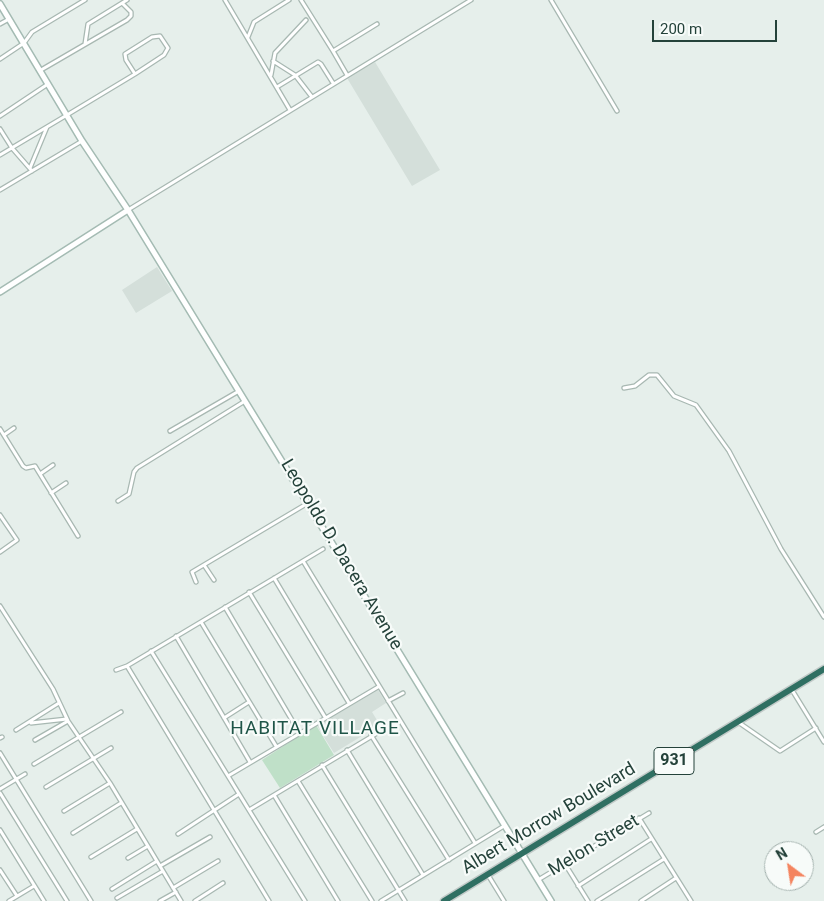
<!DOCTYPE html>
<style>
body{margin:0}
#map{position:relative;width:824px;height:901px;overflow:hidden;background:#e6efeb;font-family:Roboto,sans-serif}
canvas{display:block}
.north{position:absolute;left:764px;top:841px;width:50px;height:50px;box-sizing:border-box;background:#f7fbf9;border:1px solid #a3b1ad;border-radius:50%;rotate:329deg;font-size:14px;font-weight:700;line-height:20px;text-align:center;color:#24423a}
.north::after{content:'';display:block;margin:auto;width:18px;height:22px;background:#f4845f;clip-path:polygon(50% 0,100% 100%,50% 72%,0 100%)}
.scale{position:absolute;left:652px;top:20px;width:125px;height:22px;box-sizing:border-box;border:2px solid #24423a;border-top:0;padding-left:6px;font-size:15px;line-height:18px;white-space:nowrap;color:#24423a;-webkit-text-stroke:4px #f7fbf9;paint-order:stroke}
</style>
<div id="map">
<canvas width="824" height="901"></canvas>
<div class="north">N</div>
<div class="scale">200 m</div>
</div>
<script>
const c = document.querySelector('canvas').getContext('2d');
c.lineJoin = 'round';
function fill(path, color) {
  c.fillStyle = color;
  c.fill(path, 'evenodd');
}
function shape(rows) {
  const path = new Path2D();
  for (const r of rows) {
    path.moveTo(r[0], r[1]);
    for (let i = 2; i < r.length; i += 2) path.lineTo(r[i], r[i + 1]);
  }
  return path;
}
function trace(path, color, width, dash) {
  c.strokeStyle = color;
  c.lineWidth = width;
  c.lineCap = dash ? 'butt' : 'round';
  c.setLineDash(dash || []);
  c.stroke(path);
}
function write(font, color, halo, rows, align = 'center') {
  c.font = font + ' Roboto,sans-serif';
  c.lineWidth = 4.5;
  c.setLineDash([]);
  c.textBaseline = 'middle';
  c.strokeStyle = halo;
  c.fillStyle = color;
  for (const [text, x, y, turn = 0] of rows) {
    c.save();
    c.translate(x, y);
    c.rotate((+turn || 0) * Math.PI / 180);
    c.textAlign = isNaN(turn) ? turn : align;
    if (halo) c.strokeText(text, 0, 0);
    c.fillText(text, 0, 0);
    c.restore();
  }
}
const built = shape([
 [375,62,440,170,412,186,347,78],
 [157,267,172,291,136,313,122,290],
 [378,690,386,703,372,712,380,725,334,753,317,726]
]);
const green = shape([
 [316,725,334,755,280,788,262,760]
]);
const street = shape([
 [225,0,290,110],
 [301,0,333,51],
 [551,0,617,111],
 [0,24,9,19],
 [248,37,254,22,289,0],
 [85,44,88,24,127,0],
 [0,59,24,43,32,32,85,0],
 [273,61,295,75,312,97],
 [41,70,127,20,131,16,131,12,122,3],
 [271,75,275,53,306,20],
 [347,75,333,51,377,24],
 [277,87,318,62,321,64,333,83],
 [0,116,48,84],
 [0,129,12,148,32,171],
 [0,155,67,115,135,74,164,55,168,48,160,36,152,37,125,54,126,60,135,74],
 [30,168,47,127],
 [0,190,82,141],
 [128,210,471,0],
 [624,388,635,386,649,375,657,375,674,396,696,405,729,451,781,549,824,617],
 [0,429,23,466,26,468,35,466,78,536],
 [170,431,239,391],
 [4,435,14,428],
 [40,474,53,465],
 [51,493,66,483],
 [118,501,129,494,134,472,137,468,245,401],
 [0,515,17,540,0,552],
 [303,561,475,843],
 [204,565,214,580],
 [274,578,349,703],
 [196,582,192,572,308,503],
 [249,592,325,717],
 [0,606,53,689,68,721,110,783,181,901],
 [225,607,299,732],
 [201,622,276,746],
 [176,636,250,762],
 [151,651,305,901],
 [127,666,269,901],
 [116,670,127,666,323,549],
 [792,690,824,742],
 [388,701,403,693],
 [224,718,249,702],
 [738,722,780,751,816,728],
 [31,723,67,719],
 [16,730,59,703],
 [371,735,449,860],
 [0,738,2,737],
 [35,740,68,721],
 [347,750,423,875],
 [0,753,91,901],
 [34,764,121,712],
 [322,765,405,901],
 [228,776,378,687],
 [298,781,372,901],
 [46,787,111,748],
 [0,789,25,774],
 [0,793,67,901],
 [274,795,338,901],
 [249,810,399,720],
 [64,811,110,783],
 [639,818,691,901],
 [0,830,44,901],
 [816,832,824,827],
 [73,833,121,803],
 [178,834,239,794],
 [91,857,137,829],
 [128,858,148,846],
 [565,864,588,901],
 [160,866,210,837],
 [0,870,17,896],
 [488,875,504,901],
 [538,880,649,813],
 [578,886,651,839],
 [173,888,218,861],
 [112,889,157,861],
 [117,898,163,871],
 [9,901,34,886],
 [160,901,176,892],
 [195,901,223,883],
 [381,901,504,826],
 [597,901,664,859],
 [641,901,676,878]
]);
const secondary = shape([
 [0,4,82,141,128,210,551,901],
 [0,292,128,210]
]);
const highway = shape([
 [444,901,824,669]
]);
const shields = [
 [674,761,40]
];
const shieldNames = [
 ["931",674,761]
];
const streetNames = [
 ["Leopoldo D. Dacera Avenue",341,555,59],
 ["Albert Morrow Boulevard",549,819,-31],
 ["Melon Street",594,846,-31]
];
const neighbourhoodNames = [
 ["HABITAT VILLAGE",315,729]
];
fill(built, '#d4dfda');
fill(green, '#bfe0c8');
trace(street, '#a8b8b2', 5.5);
trace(secondary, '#a4bbb3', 8);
trace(highway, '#c2cac8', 9);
trace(street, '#fff', 3);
trace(secondary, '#fff', 5);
trace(highway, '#2f6f62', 6);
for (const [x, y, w] of shields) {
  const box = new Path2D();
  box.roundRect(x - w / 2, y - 13.5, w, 27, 4);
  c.fillStyle = '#f7fbf9';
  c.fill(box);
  trace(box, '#24423a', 1);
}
write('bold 16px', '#24423a', null, shieldNames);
write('18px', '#24423a', '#f7fbf9', streetNames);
c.letterSpacing = '1px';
write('19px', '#1f5548', '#f7fbf9', neighbourhoodNames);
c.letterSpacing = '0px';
</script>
